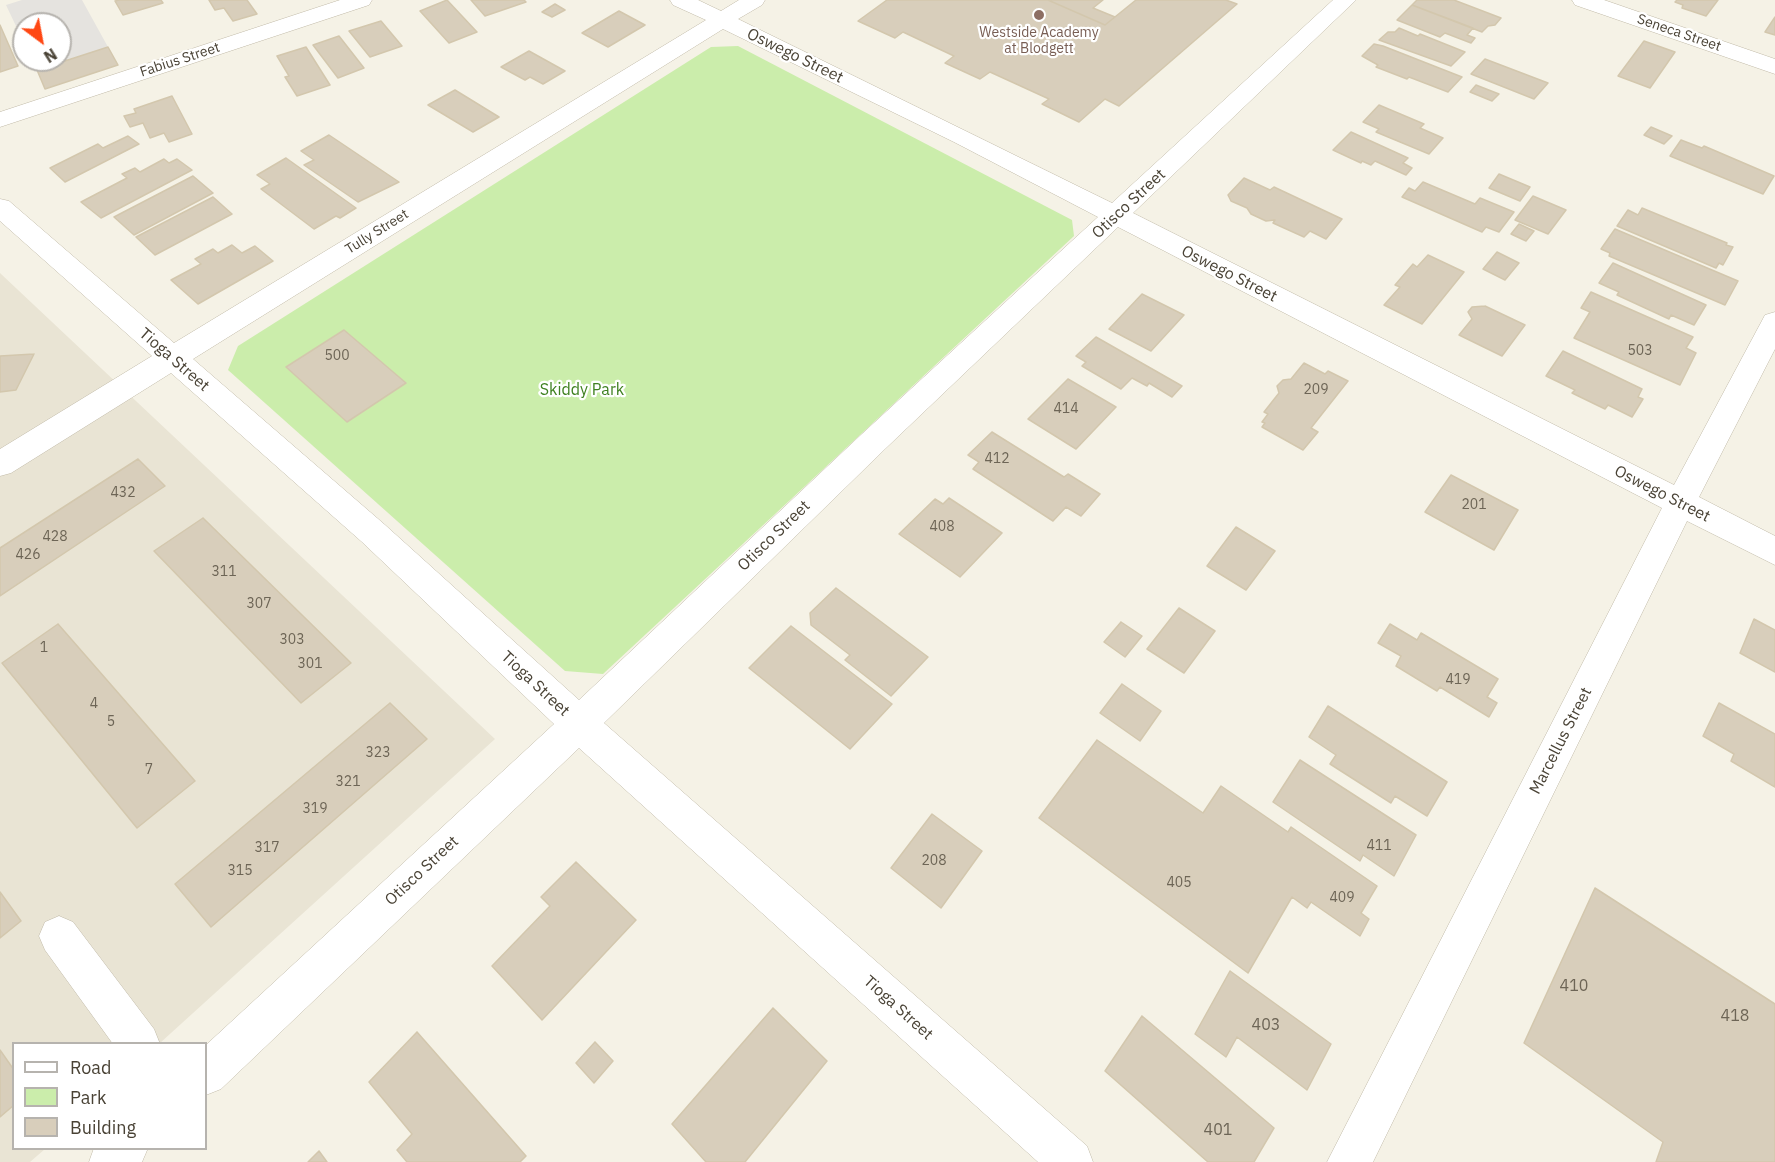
<!DOCTYPE html>
<style>
body{margin:0}
#map{position:relative;width:1775px;height:1162px;overflow:hidden;background:#f5f2e6;font-family:"IBM Plex Sans",sans-serif}
canvas{display:block}
.legend{position:absolute;left:12px;top:1042px;width:195px;height:108px;box-sizing:border-box;background:#fff;border:2px solid #b6b3ae;margin:0;padding:8px 10px;list-style:none;font-size:18px;color:#494235}
.legend li{display:flex;align-items:center;gap:12px;height:30px}
.legend b{width:30px;border:2px solid #b6b3ae}
.north{position:absolute;left:12px;top:12px;width:60px;height:60px;box-sizing:border-box;background:#fff;border:2px solid #b6b3ae;border-radius:50%;rotate:148deg;font-size:16px;font-weight:700;line-height:24px;text-align:center;color:#494235}
.north::after{content:'';display:block;margin:auto;width:21px;height:27px;background:#ff4713;clip-path:polygon(50% 0,100% 100%,50% 72%,0 100%)}
</style>
<div id="map">
<canvas width="1775" height="1162"></canvas>
<ul class="legend">
<li><b style="height:8px;background:#fff"></b>Road</li>
<li><b style="height:16px;background:#cbedab"></b>Park</li>
<li><b style="height:16px;background:#d8cebb"></b>Building</li>
</ul>
<div class="north">N</div>
</div>
<script>
const c = document.querySelector('canvas').getContext('2d');
c.lineJoin = 'round';
function fill(path, color) {
  c.fillStyle = color;
  c.fill(path, 'evenodd');
}
function shape(rows) {
  const path = new Path2D();
  for (const r of rows) {
    path.moveTo(r[0], r[1]);
    for (let i = 2; i < r.length; i += 2) path.lineTo(r[i], r[i + 1]);
  }
  return path;
}
function trace(path, color, width, dash) {
  c.strokeStyle = color;
  c.lineWidth = width;
  c.lineCap = dash ? 'butt' : 'round';
  c.setLineDash(dash || []);
  c.stroke(path);
}
function write(font, color, halo, rows, align = 'center') {
  c.font = font + ' "IBM Plex Sans",sans-serif';
  c.lineWidth = 4.5;
  c.setLineDash([]);
  c.textBaseline = 'middle';
  c.strokeStyle = halo;
  c.fillStyle = color;
  for (const [text, x, y, turn = 0] of rows) {
    c.save();
    c.translate(x, y);
    c.rotate((+turn || 0) * Math.PI / 180);
    c.textAlign = isNaN(turn) ? turn : align;
    if (halo) c.strokeText(text, 0, 0);
    c.fillText(text, 0, 0);
    c.restore();
  }
}
const residential = shape([
 [0,273,495,739,160,1043,14,1044,14,1148,45,1149,30,1162,0,1162]
]);
const green = shape([
 [738,46,1072,220,1074,236,603,674,565,671,228,370,238,346,711,47]
]);
const parking = shape([
 [22,0,82,0,108,47,37,70,32,60,60,60,60,24,24,24,24,43,6,5]
]);
const building = shape([
 [119,0,161,0,163,3,123,15,115,1,119,0],
 [209,0,247,0,257,14,233,21,224,8,215,10,209,0],
 [447,0,477,32,449,43,420,11,447,0],
 [471,0,524,0,526,2,485,16,471,0],
 [887,0,1048,0,1105,25,1136,0,1226,0,1237,4,1119,106,1105,99,1079,122,1042,104,1049,99,990,72,980,79,945,63,954,56,903,32,895,38,858,21,887,0],
 [1048,0,1103,0,1093,8,1115,17,1105,25,1048,0],
 [1417,0,1454,0,1501,18,1495,25,1488,26,1482,32,1412,5,1417,0],
 [1677,0,1718,0,1706,16,1682,8,1683,5,1675,2,1677,0],
 [555,4,565,10,552,17,542,12,555,4],
 [1412,5,1473,28,1467,35,1475,38,1471,43,1445,33,1440,37,1397,20,1412,5],
 [619,11,645,25,608,47,582,33,619,11],
 [1775,17,1775,35,1765,32,1775,17],
 [381,21,402,46,370,57,349,31,381,21],
 [0,25,18,66,0,72,0,25],
 [1399,28,1418,36,1420,34,1465,52,1451,66,1379,40,1388,32,1395,32,1399,28],
 [339,36,364,68,338,78,313,45,339,36],
 [1644,41,1675,52,1650,88,1618,76,1644,41],
 [1374,44,1383,46,1462,77,1448,92,1409,77,1407,79,1376,67,1378,65,1362,56,1374,44],
 [108,47,118,65,45,89,37,70,108,47],
 [306,47,330,85,297,96,285,77,289,76,277,56,306,47],
 [529,51,565,71,543,84,530,77,525,80,501,67,529,51],
 [1485,59,1548,83,1534,99,1471,74,1485,59],
 [1476,85,1499,94,1492,101,1470,92,1476,85],
 [455,90,499,117,473,132,428,105,455,90],
 [172,96,192,134,169,142,164,133,150,138,143,123,130,127,124,116,136,113,134,109,172,96],
 [1379,105,1424,124,1420,128,1443,138,1429,154,1376,132,1379,129,1363,122,1379,105],
 [1651,127,1672,136,1664,144,1644,135,1651,127],
 [1351,132,1408,158,1403,163,1412,168,1406,175,1375,161,1371,165,1362,161,1361,163,1333,150,1351,132],
 [329,135,399,182,358,202,304,165,314,160,301,151,329,135],
 [128,136,139,144,65,182,50,168,98,144,103,148,128,136],
 [1681,140,1702,148,1704,146,1774,176,1763,194,1670,156,1681,140],
 [286,158,356,208,340,218,336,216,314,229,261,189,270,184,257,175,286,158],
 [164,159,169,163,177,159,192,170,101,218,81,202,127,178,122,174,135,168,140,172,164,159],
 [1499,174,1530,187,1520,201,1489,188,1499,174],
 [193,176,213,193,134,235,114,217,193,176],
 [1244,178,1270,190,1274,187,1342,219,1326,239,1310,231,1304,237,1273,223,1275,220,1266,221,1251,214,1247,208,1231,201,1228,195,1244,178],
 [1423,182,1475,204,1480,198,1514,212,1499,232,1486,227,1482,232,1402,197,1409,188,1415,191,1423,182],
 [1533,196,1566,210,1548,234,1515,220,1533,196],
 [213,197,232,214,155,255,136,237,213,197],
 [1642,208,1727,243,1726,245,1733,247,1723,265,1719,263,1716,268,1617,226,1628,210,1638,215,1642,208],
 [1519,224,1534,231,1526,241,1511,234,1519,224],
 [1615,229,1738,281,1725,305,1609,256,1610,253,1601,249,1615,229],
 [232,245,242,253,255,246,273,261,198,304,171,280,201,264,195,259,213,249,218,253,232,245],
 [1497,252,1519,263,1505,280,1483,269,1497,252],
 [1428,255,1464,272,1422,324,1384,305,1400,287,1395,285,1413,264,1417,267,1428,255],
 [1613,263,1706,305,1694,325,1671,315,1669,319,1617,295,1619,292,1599,283,1613,263],
 [1591,292,1693,337,1686,348,1696,353,1680,385,1574,338,1590,312,1581,308,1591,292],
 [1142,294,1184,315,1151,351,1109,329,1142,294],
 [1485,306,1525,325,1502,356,1459,335,1472,319,1468,312,1472,307,1485,306],
 [344,330,406,383,347,422,286,367,344,330],
 [1096,337,1182,386,1172,397,1149,383,1147,386,1132,378,1121,389,1082,366,1086,362,1076,356,1096,337],
 [1563,351,1642,389,1638,397,1643,399,1632,417,1608,405,1605,409,1572,393,1575,390,1546,376,1563,351],
 [34,354,16,390,0,392,0,356,34,354],
 [1304,363,1325,374,1328,371,1348,381,1311,428,1318,432,1303,450,1262,427,1265,423,1262,422,1268,414,1264,412,1279,393,1277,386,1283,380,1291,379,1304,363],
 [1068,379,1116,407,1076,449,1028,419,1068,379],
 [992,432,1064,477,1068,474,1100,494,1081,516,1066,507,1053,521,973,469,979,462,968,455,992,432],
 [138,459,165,486,0,596,0,548,138,459],
 [1451,475,1518,510,1494,550,1425,512,1451,475],
 [949,498,1002,533,960,577,899,534,935,499,943,504,949,498],
 [203,518,351,663,301,703,154,551,203,518],
 [1236,527,1275,551,1246,590,1207,566,1236,527],
 [836,588,928,657,891,696,845,660,850,655,811,625,810,613,836,588],
 [1179,608,1215,631,1184,673,1147,649,1179,608],
 [1754,619,1775,630,1775,672,1740,653,1754,619],
 [1121,622,1142,636,1125,657,1104,642,1121,622],
 [58,624,195,781,137,828,2,663,58,624],
 [1390,624,1417,640,1421,633,1498,679,1487,697,1497,703,1489,717,1440,687,1437,691,1396,666,1401,656,1378,643,1390,624],
 [791,626,892,704,850,749,749,668,791,626],
 [1122,684,1161,711,1140,741,1100,713,1122,684],
 [390,703,427,739,211,927,175,884,390,703],
 [1719,703,1775,734,1775,787,1731,761,1734,754,1703,736,1719,703],
 [1328,706,1447,782,1427,816,1395,796,1391,803,1330,764,1336,755,1309,737,1328,706],
 [1097,740,1203,813,1221,786,1288,832,1291,827,1377,886,1361,913,1369,919,1360,936,1311,902,1307,908,1292,897,1248,973,1039,818,1097,740],
 [1300,760,1416,835,1394,876,1363,855,1360,861,1273,802,1300,760],
 [932,814,982,851,941,908,891,868,932,814],
 [576,862,636,920,542,1020,492,966,550,906,541,897,576,862],
 [1595,888,1775,1004,1775,1162,1656,1162,1663,1142,1524,1043,1595,888],
 [0,892,21,921,0,938,0,892],
 [1230,971,1331,1044,1307,1090,1237,1037,1226,1057,1195,1034,1230,971],
 [773,1008,827,1061,745,1162,706,1162,672,1124,773,1008],
 [1142,1016,1274,1128,1254,1162,1208,1162,1105,1071,1142,1016],
 [417,1032,526,1156,520,1162,407,1162,397,1150,412,1134,369,1082,417,1032],
 [595,1042,613,1061,594,1083,576,1063,595,1042],
 [0,1050,14,1070,14,1105,0,1117,0,1050],
 [319,1151,327,1162,308,1162,319,1151]
]);
const minor = shape([
 [340,0,372,0,369,5,0,127,0,112,340,0],
 [670,0,698,0,721,11,739,0,765,0,762,5,738,19,1112,203,1333,0,1356,0,1133,213,1674,485,1765,315,1775,312,1775,349,1699,497,1775,536,1775,565,1687,521,1373,1162,1327,1162,1662,508,1118,227,885,449,604,723,1087,1146,1093,1162,1038,1162,579,748,221,1089,206,1095,206,1045,554,724,362,542,171,373,11,473,0,476,0,449,152,356,0,221,0,199,9,201,174,343,706,20,673,5,670,0],
 [723,29,954,142,1098,217,863,433,579,700,384,524,193,359,723,29],
 [1572,0,1604,0,1775,59,1775,74,1575,5,1572,0],
 [59,916,73,922,154,1029,160,1044,113,1044,45,950,39,936,45,922,59,916],
 [94,1148,148,1148,142,1162,89,1162,94,1148]
]);
const markers = [
 [1039,15,6,"#8d6e63"]
];
const farEducationnames = [
 ["Westside Academy",1039,33],
 ["at Blodgett",1039,49]
];
const farStreetnames = [
 ["Seneca Street",1679,33,19],
 ["Fabius Street",180,60,-18],
 ["Tully Street",377,232,-32]
];
const numberNames = [
 ["503",1640,351],
 ["500",337,356],
 ["209",1316,390],
 ["414",1066,409],
 ["412",997,459],
 ["432",123,493],
 ["201",1474,505],
 ["408",942,527],
 ["428",55,537],
 ["426",28,555],
 ["311",224,572],
 ["307",259,604],
 ["303",292,640],
 ["1",44,648],
 ["301",310,664],
 ["419",1458,680],
 ["4",94,704],
 ["5",111,722],
 ["323",378,753],
 ["7",149,770],
 ["321",348,782],
 ["319",315,809],
 ["411",1379,846],
 ["317",267,848],
 ["208",934,861],
 ["315",240,871],
 ["405",1179,883],
 ["409",1342,898]
];
const streetNames = [
 ["Oswego Street",795,56,26],
 ["Otisco Street",1129,204,-43],
 ["Oswego Street",1229,274,27],
 ["Tioga Street",174,360,41],
 ["Oswego Street",1662,494,27],
 ["Otisco Street",774,536,-44],
 ["Tioga Street",535,684,43],
 ["Marcellus Street",1561,741,-63],
 ["Otisco Street",422,871,-43],
 ["Tioga Street",898,1008,42]
];
const parkNames = [
 ["Skiddy Park",582,390]
];
const nearNumbernames = [
 ["410",1574,986],
 ["418",1735,1016],
 ["403",1266,1025],
 ["401",1218,1130]
];
fill(residential, '#e9e4d4');
fill(green, '#cbedab');
fill(parking, '#e5e3df');
fill(building, '#d8cebb');
trace(building, '#d3c7ad', 1.5);
trace(minor, '#c1baa8', 1);
fill(minor, '#fff');
for (const [x, y, r, color] of markers) {
  const dot = new Path2D();
  dot.arc(x, y, r, 0, 2 * Math.PI);
  c.fillStyle = color;
  c.fill(dot);
  trace(dot, '#fff', 2);
}
write('14px', '#785e54', '#fff', farEducationnames);
write('14px', '#494235', '#fff', farStreetnames);
write('14px', '#6d6556', null, numberNames);
write('16px', '#494235', '#fff', streetNames);
write('16px', '#3f8121', '#fff', parkNames);
write('16px', '#6d6556', null, nearNumbernames);
</script>
